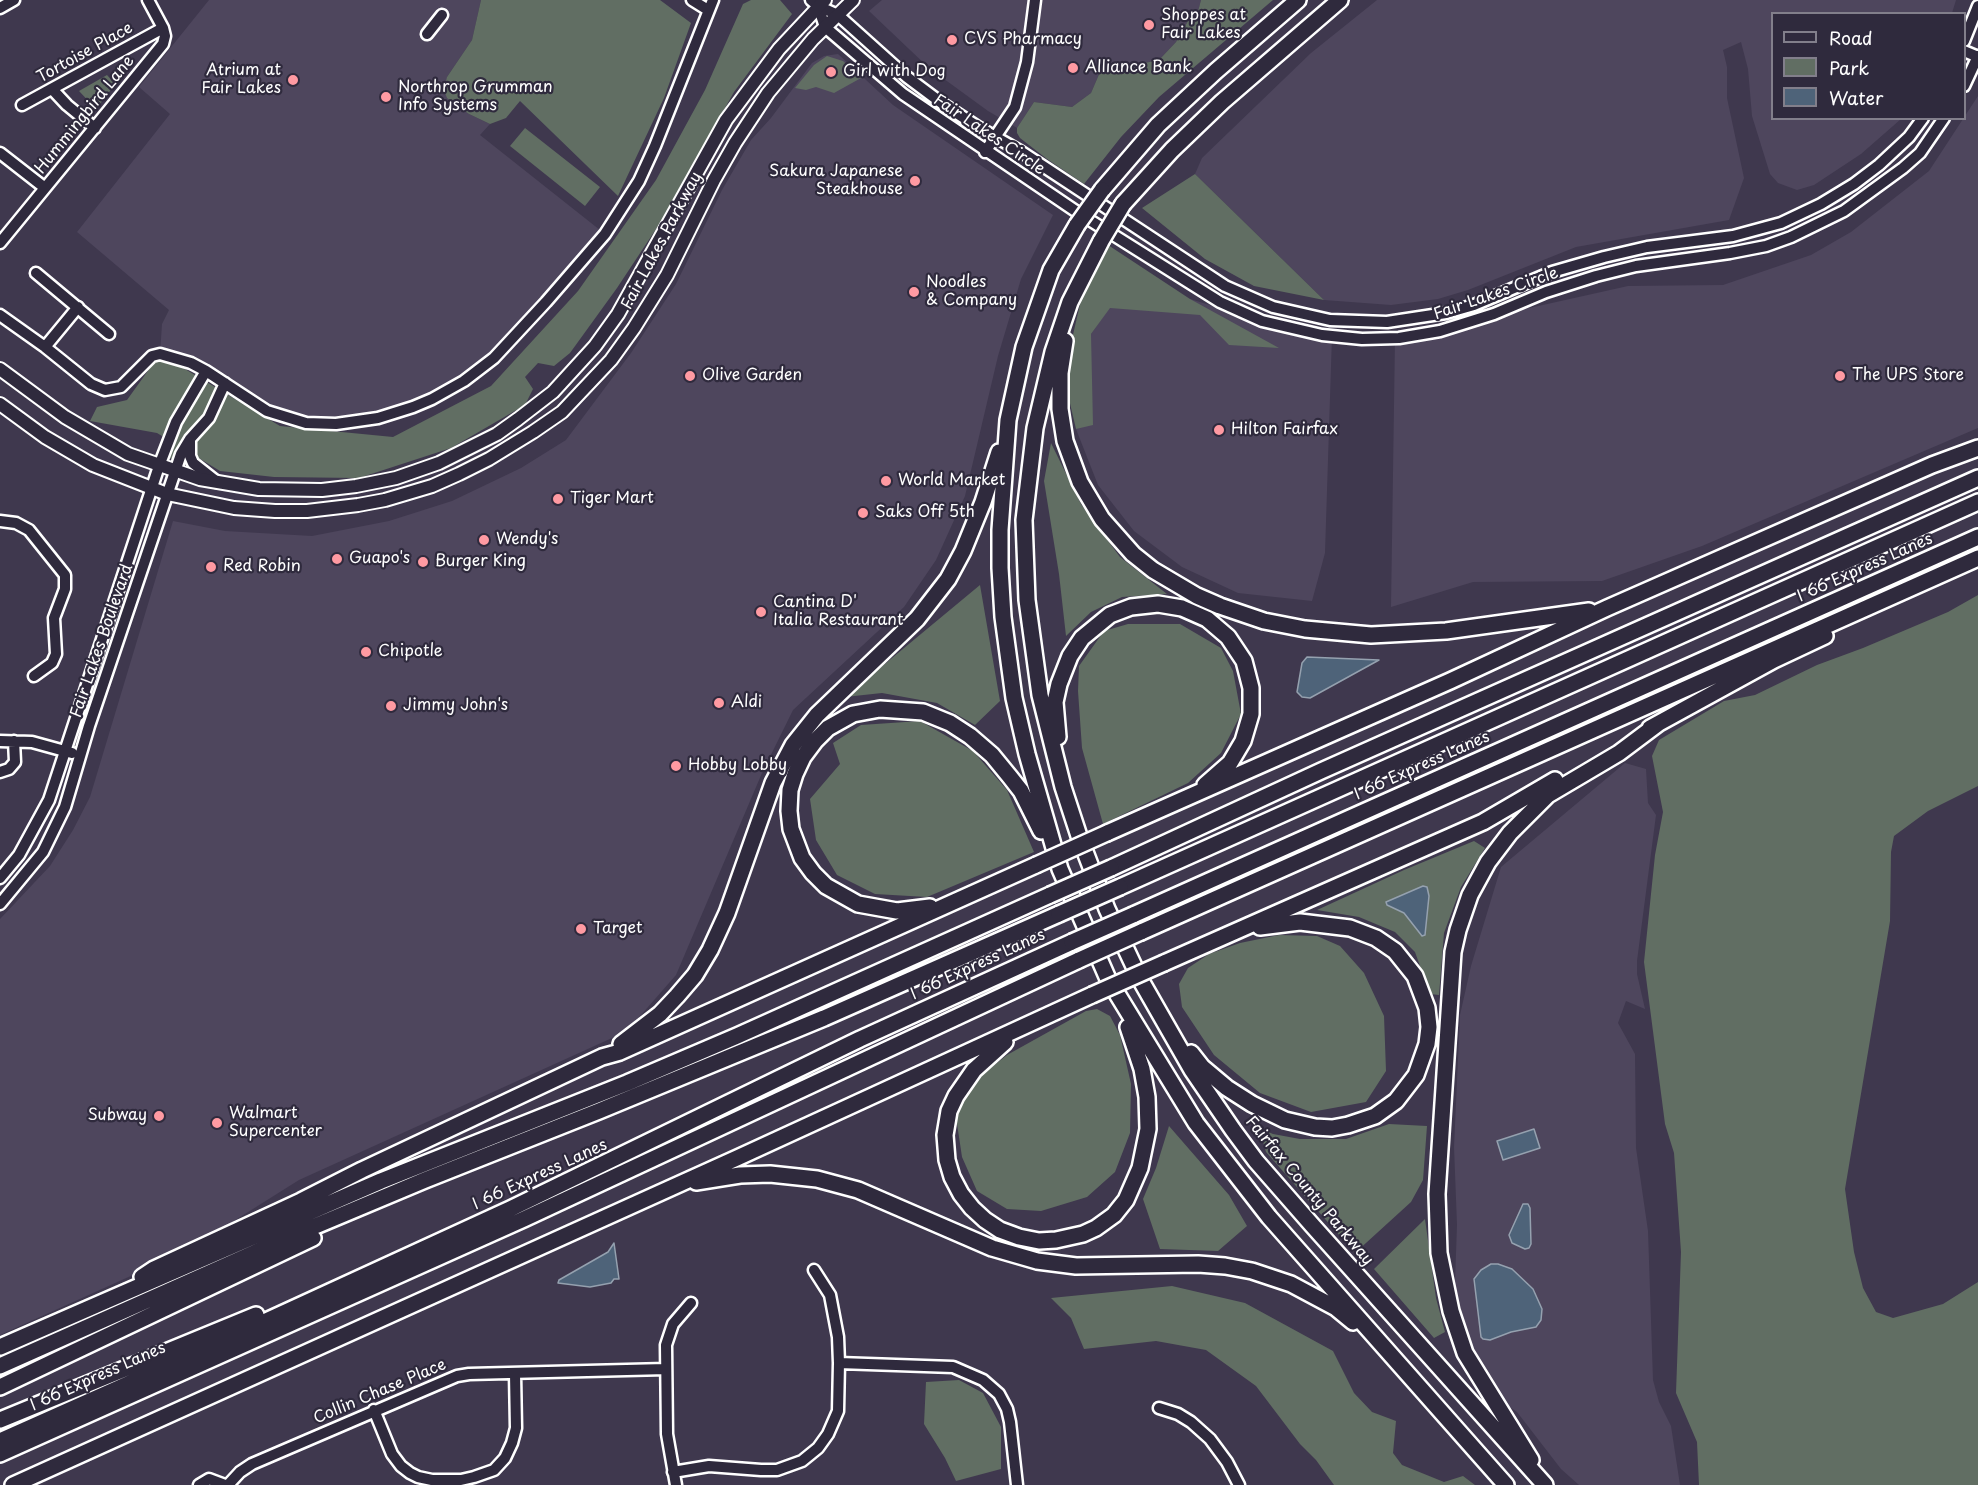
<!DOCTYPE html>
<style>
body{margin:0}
#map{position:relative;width:1978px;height:1485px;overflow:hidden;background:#3f384e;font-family:"Playpen Sans",sans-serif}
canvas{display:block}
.legend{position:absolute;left:1771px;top:12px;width:195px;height:108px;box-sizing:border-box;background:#2f2a3d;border:2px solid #827f8b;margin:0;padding:8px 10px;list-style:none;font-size:18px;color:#fff}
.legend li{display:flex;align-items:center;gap:12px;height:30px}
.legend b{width:30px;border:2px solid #827f8b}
</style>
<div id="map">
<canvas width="1978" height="1485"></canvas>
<ul class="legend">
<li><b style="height:8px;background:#2f2a3d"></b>Road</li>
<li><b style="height:16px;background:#616e63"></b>Park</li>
<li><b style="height:16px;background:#4e6379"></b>Water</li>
</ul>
</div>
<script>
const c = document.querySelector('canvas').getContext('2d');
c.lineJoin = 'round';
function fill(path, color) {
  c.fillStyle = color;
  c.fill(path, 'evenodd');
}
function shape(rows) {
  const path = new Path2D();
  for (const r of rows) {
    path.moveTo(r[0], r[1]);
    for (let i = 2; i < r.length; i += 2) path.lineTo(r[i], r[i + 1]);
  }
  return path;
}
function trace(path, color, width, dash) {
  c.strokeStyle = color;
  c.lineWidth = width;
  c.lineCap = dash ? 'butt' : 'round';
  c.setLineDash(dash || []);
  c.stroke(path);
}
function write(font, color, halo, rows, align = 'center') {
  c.font = font + ' "Playpen Sans",sans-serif';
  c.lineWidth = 4.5;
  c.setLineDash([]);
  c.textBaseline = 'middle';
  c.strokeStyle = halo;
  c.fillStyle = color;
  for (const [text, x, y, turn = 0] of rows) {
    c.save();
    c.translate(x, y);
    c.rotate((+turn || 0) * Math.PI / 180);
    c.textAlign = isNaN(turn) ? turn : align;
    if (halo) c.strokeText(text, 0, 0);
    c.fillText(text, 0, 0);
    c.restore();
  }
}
const built = shape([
 [209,0,481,0,472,40,447,77,469,114,490,124,480,135,605,234,506,346,434,398,354,422,292,420,225,383,160,354,162,324,169,310,77,232,170,114,139,87],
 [882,0,1201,0,1195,24,1188,21,1176,42,1159,60,1100,72,1091,93,1072,107,1034,102,1017,128,988,111,929,68,869,11],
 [1377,0,1956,0,1952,13,1772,14,1772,118,1901,119,1861,154,1814,185,1797,190,1778,183,1770,174,1752,116,1748,69,1741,42,1723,50,1727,67,1727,98,1744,178,1729,220,1576,247,1468,290,1438,299,1391,305,1324,300,1195,174,1202,158,1311,53],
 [838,54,893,105,1053,215,1021,279,998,356,965,496,936,560,904,607,793,710,762,773,676,975,634,1023,612,1038,299,1180,186,1251,0,1335,0,919,50,866,73,830,90,797,173,521,225,531,312,536,389,521,452,501,521,468,566,440,631,353,676,284,722,190,751,140,771,118,812,63,824,56],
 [1978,96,1978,428,1702,546,1602,581,1473,582,1391,607,1395,338,1628,286,1723,285,1811,255,1851,232,1929,171],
 [1190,299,1262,321,1332,336,1325,553,1312,601,1238,593,1182,567,1134,531,1098,485,1076,429,1091,334,1109,308],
 [1625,763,1646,769,1648,803,1656,815,1637,961,1637,974,1645,1009,1626,1001,1618,1023,1635,1054,1636,1148,1648,1231,1653,1380,1659,1402,1671,1426,1680,1485,1579,1485,1561,1469,1517,1412,1501,1401,1464,1330,1457,1304,1455,1282,1457,1225,1454,1147,1460,1015,1471,966,1501,867]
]);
const green = shape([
 [481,0,660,0,691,23,664,98,618,196,520,101,506,118,490,124,469,114,447,98,444,90,447,77,472,40],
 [751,0,780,0,792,14,734,92,660,223,617,288,570,353,554,366,538,363,525,377,533,389,525,405,451,448,359,478,274,477,220,471,179,446,175,457,171,459,168,456,172,442,157,433,90,421,97,407,127,400,160,354,280,426,393,437,491,386,578,291,656,180,705,90,743,4],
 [1201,0,1273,0,1159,97,1121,137,1084,184,1047,159,1020,138,1017,133,1017,128,1034,102,1072,107,1091,93,1100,72,1159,60,1176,42,1188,21,1195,23],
 [827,56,843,61,861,78,834,93,816,87,806,90,795,88,814,65],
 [107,75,114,83,113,87,96,109,79,91],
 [525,128,600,187,585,206,510,146],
 [1195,174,1324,300,1254,286,1205,259,1142,208],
 [1108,245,1190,299,1279,348,1229,345,1200,315,1110,308,1091,334,1093,425,1076,429,1065,382,1072,339,1082,296],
 [1051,443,1081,504,1120,557,1167,594,1122,597,1091,612,1066,636,1059,574,1044,481],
 [980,585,1000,701,975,725,937,703,882,693,845,697],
 [1978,595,1978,786,1928,811,1894,836,1891,852,1890,921,1845,1189,1854,1252,1863,1288,1876,1312,1893,1318,1943,1304,1978,1282,1978,1485,1699,1485,1697,1442,1676,1393,1681,1252,1674,1153,1665,1124,1644,962,1655,855,1663,812,1652,756,1659,740,1724,701,1755,695,1817,665,1863,648,1948,612],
 [1128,624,1180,624,1221,648,1233,671,1241,714,1221,753,1188,783,1103,824,1082,748,1078,691,1079,666,1104,631],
 [920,721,973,751,1007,790,1034,852,927,897,875,894,837,875,816,840,810,799,840,764,833,743,861,725],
 [1474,841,1485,848,1461,887,1444,933,1439,995,1430,994,1415,952,1395,932,1359,917,1317,910,1404,870],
 [1279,935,1317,936,1340,946,1364,973,1384,1016,1386,1071,1366,1102,1311,1112,1260,1093,1214,1055,1182,1007,1179,984,1188,968,1209,954,1240,943],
 [1097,1009,1110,1016,1120,1035,1131,1084,1130,1133,1115,1172,1087,1197,1041,1211,1007,1209,977,1191,962,1157,956,1117,974,1081,1007,1055,1086,1011],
 [1389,1124,1427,1126,1423,1180,1411,1202,1355,1253,1266,1152,1259,1128,1273,1134,1300,1139,1346,1139],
 [1169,1126,1229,1195,1247,1226,1218,1251,1160,1249,1143,1199,1156,1168],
 [1425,1219,1436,1298,1445,1332,1434,1338,1374,1269],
 [1172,1286,1245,1303,1333,1351,1354,1393,1372,1412,1396,1421,1393,1453,1402,1465,1444,1482,1463,1476,1475,1485,1334,1485,1316,1460,1300,1444,1256,1386,1206,1350,1156,1341,1084,1349,1071,1318,1051,1298],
 [959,1380,983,1393,1001,1427,1001,1469,956,1481,945,1458,924,1424,926,1382]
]);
const water = shape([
 [1307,657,1379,660,1310,698,1302,697,1297,692,1302,663,1307,657],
 [1423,886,1427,887,1429,896,1425,935,1422,936,1404,913,1387,905,1386,902,1423,886],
 [1534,1129,1540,1148,1503,1160,1497,1141,1534,1129],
 [1523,1204,1528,1204,1530,1208,1531,1244,1529,1248,1525,1249,1512,1243,1509,1235,1523,1204],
 [614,1243,619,1279,614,1279,611,1283,590,1287,558,1283,559,1280,608,1252,614,1243],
 [1491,1264,1498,1264,1512,1269,1533,1289,1542,1309,1541,1320,1536,1327,1511,1332,1490,1340,1483,1339,1481,1337,1474,1279,1481,1270,1491,1264]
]);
const minor = shape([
 [692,0,708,10],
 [811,0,818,6,838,15,907,77,943,104,978,127,1020,151,1225,286,1273,307,1330,320,1387,322,1446,313,1474,305,1552,272,1604,257,1647,247,1733,236,1781,223,1821,204,1854,184,1879,165,1909,137,1923,118],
 [818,6,825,27,903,94,1080,214,1220,302,1262,321,1322,335,1362,339,1399,338,1440,331,1494,314,1546,292,1596,276,1636,266,1730,253,1766,246,1791,237,1844,211,1903,168,1920,153,1944,118],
 [0,8,14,0],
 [427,34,442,15],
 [1964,41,1978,6],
 [1964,51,1978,57],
 [1964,86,1978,56],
 [52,89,67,105,95,128],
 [22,105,163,28],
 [985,152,1015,107,1027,62,1035,0],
 [0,153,45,188],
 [0,243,163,44,165,36,163,28,148,0],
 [36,273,109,334],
 [0,315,45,347,91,384,105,390,121,387,152,356,160,354,191,363,206,371,267,411,306,423,336,424,378,418,413,407,432,399,464,381,494,358,546,302,605,234,639,181,655,146,713,0],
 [45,347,78,307],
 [190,439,190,456,193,463,217,482],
 [0,521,16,523,29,530,65,575,65,589,54,618,56,654,52,663,34,676],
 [0,741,32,742,72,753],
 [0,772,9,769,15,762,14,741],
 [0,878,19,855,49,800,159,466,176,422,206,371],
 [0,904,43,852,65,807,89,726,181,454,190,439,209,418,225,383],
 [839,1363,953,1367,983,1380,999,1394,1007,1409,1010,1422,1017,1485],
 [1159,1408,1178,1414,1191,1422,1210,1439,1227,1462,1239,1485],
 [374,1410,392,1454,401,1466,410,1473,418,1477,432,1480,461,1480,474,1477,494,1470,505,1458,512,1443,516,1428,515,1374],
 [673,1472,709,1466,761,1470,777,1470,802,1461,818,1448,828,1434,838,1411,839,1363,838,1337,830,1295,814,1270],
 [199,1485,209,1479,225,1485],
 [228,1485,240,1472,252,1464,457,1376,469,1374,666,1369],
 [676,1485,667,1434,666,1345,673,1324,691,1303]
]);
const major = shape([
 [0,369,65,417,128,454,200,479,259,489,322,490,356,486,396,478,439,463,497,434,518,419,553,392,595,346,618,314,726,120,779,49,825,0],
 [0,404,45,437,93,465,167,494,234,508,275,511,307,511,358,505,385,500,432,486,459,474,489,459,533,432,562,412,611,360,634,328,667,275,714,180,735,143,768,93,813,39,853,0]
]);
const highway = shape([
 [1102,190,1158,125,1216,71,1298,0],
 [1123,204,1172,150,1222,102,1340,0],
 [1077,225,1051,270,1024,347,1008,420,1000,530,1000,568,1003,617,1014,698,1027,754,1060,869,1108,979,1196,1123,1269,1217,1506,1485],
 [1101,241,1070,302,1053,352,1035,428,1024,520,1027,600,1040,695,1063,787,1079,836,1107,909,1140,979,1192,1070,1233,1130,1256,1161,1312,1225,1545,1485],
 [1065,341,1060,373,1060,409,1065,441,1080,482,1102,519,1133,554,1153,570,1197,596,1220,606,1264,621,1305,629,1371,635,1446,631,1589,611],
 [1650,728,1774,660,1825,636],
 [1058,737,1055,702,1059,684,1070,656,1082,638,1110,615,1131,607,1158,604,1182,608,1207,619,1228,637,1244,661,1251,688,1251,714,1243,741,1230,763,1205,785],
 [1107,833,1450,681,1607,608,1932,465,1978,448],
 [1111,868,1321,771,1978,478],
 [1120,887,1978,502],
 [930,907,897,911,858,904,826,886,813,873,802,858,791,829,789,811,790,790,795,774,803,757,815,741,828,728,853,714,880,709,923,712,950,723,970,736,992,755,1010,777,1021,791,1041,831],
 [1133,915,1978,537],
 [1141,932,1978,558],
 [1164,963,1483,822,1555,780],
 [1005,1042,974,1070,956,1096,949,1111,945,1135,947,1160,952,1177,961,1194,972,1208,985,1220,1000,1230,1019,1237,1039,1241,1056,1240,1083,1234,1096,1228,1114,1215,1126,1200,1140,1168,1148,1129,1147,1097,1142,1069,1128,1027],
 [621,1044,660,1014,677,996,695,975,710,950,727,913,773,783,793,745,817,715,917,619,948,579,963,551,983,502,999,452],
 [1191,1053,1202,1067,1227,1088,1252,1104,1285,1120,1315,1127,1332,1128,1348,1125,1375,1116,1396,1101,1416,1075,1427,1044,1429,1027,1427,1008,1415,976,1395,951,1376,938,1350,928,1300,922,1260,927],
 [696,1182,740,1175,770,1174,817,1179,858,1190,992,1248,1037,1261,1076,1266,1198,1264,1225,1266,1252,1271,1291,1284,1336,1308,1353,1322],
 [142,1277,154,1269,301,1201,362,1170,602,1057,620,1052,1036,865],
 [0,1347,381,1181,627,1083,737,1036,1050,895],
 [0,1366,294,1235,425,1180,599,1111,824,1018,1059,914],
 [0,1387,313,1238],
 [0,1420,256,1315],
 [0,1441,168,1366,510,1209,860,1039,1072,942],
 [0,1454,524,1219,1079,960],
 [1531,1460,1465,1353,1451,1311,1439,1253,1437,1194,1453,952,1458,930,1470,895,1488,862,1510,833,1548,795,1619,753,1659,723],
 [13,1485,737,1158,1092,995]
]);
const highwayBridge = shape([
 [1077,225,1102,190],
 [1101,241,1123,204],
 [1036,865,1107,833],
 [1050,895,1111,868],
 [1059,914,1120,887],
 [1072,942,1133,915],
 [1079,960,1141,932],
 [1092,995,1164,963]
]);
const markers = [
 [1149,25,6,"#ff9aa2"],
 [952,40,6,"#ff9aa2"],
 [1073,68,6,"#ff9aa2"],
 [831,72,6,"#ff9aa2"],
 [293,80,6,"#ff9aa2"],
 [386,97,6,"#ff9aa2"],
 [915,181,6,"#ff9aa2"],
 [914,292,6,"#ff9aa2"],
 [690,376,6,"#ff9aa2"],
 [1840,376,6,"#ff9aa2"],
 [1219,430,6,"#ff9aa2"],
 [886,481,6,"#ff9aa2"],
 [558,499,6,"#ff9aa2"],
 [863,513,6,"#ff9aa2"],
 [484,540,6,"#ff9aa2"],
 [337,559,6,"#ff9aa2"],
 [423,562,6,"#ff9aa2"],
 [211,567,6,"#ff9aa2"],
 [761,612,6,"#ff9aa2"],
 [366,652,6,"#ff9aa2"],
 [719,703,6,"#ff9aa2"],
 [391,706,6,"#ff9aa2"],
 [676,766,6,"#ff9aa2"],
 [581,929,6,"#ff9aa2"],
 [159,1116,6,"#ff9aa2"],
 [217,1123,6,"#ff9aa2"]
];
const poiNames = [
 ["Shoppes at",1161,16],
 ["Fair Lakes",1161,34],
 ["CVS Pharmacy",964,40],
 ["Alliance Bank",1085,68],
 ["Atrium at",281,71,"right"],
 ["Fair Lakes",281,89,"right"],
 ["Girl with Dog",843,72],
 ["Northrop Grumman",398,88],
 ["Info Systems",398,106],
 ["Sakura Japanese",903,172,"right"],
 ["Steakhouse",903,190,"right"],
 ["Noodles",926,283],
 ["& Company",926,301],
 ["Olive Garden",702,376],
 ["The UPS Store",1852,376],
 ["Hilton Fairfax",1231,430],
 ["World Market",898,481],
 ["Tiger Mart",570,499],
 ["Saks Off 5th",875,513],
 ["Wendy's",496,540],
 ["Guapo's",349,559],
 ["Burger King",435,562],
 ["Red Robin",223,567],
 ["Cantina D'",773,603],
 ["Italia Restaurant",773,621],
 ["Chipotle",378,652],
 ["Aldi",731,703],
 ["Jimmy John's",403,706],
 ["Hobby Lobby",688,766],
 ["Target",593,929],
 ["Walmart",229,1114],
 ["Supercenter",229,1132],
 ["Subway",147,1116,"right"]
];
const streetNames = [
 ["Tortoise Place",85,53,-29],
 ["Hummingbird Lane",85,115,-51],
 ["Fair Lakes Circle",989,135,34],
 ["Fair Lakes Parkway",662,241,-62],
 ["Fair Lakes Circle",1496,294,-19],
 ["I 66 Express Lanes",1865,568,-24],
 ["Fair Lakes Boulevard",102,641,-71],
 ["I 66 Express Lanes",1422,766,-24],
 ["I 66 Express Lanes",978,965,-25],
 ["I 66 Express Lanes",540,1175,-25],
 ["Fairfax County Parkway",1309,1191,50],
 ["I 66 Express Lanes",98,1377,-24],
 ["Collin Chase Place",380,1392,-23]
];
fill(built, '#4e465d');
fill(green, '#616e63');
fill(water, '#4e6379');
trace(water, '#95a1af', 1.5);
trace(minor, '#fff', 15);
trace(major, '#fff', 16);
trace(highway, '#fff', 20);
trace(minor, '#2f2a3d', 10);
trace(major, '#2f2a3d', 12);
trace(highway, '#2f2a3d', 15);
trace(highwayBridge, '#fff', 20, []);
trace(highwayBridge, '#2f2a3d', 15);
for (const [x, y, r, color] of markers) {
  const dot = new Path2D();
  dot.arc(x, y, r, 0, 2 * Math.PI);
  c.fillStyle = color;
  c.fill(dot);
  trace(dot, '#2f2a3d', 2);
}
write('16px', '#fff', '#2f2a3d', poiNames, 'left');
write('16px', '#fff', '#2f2a3d', streetNames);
</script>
